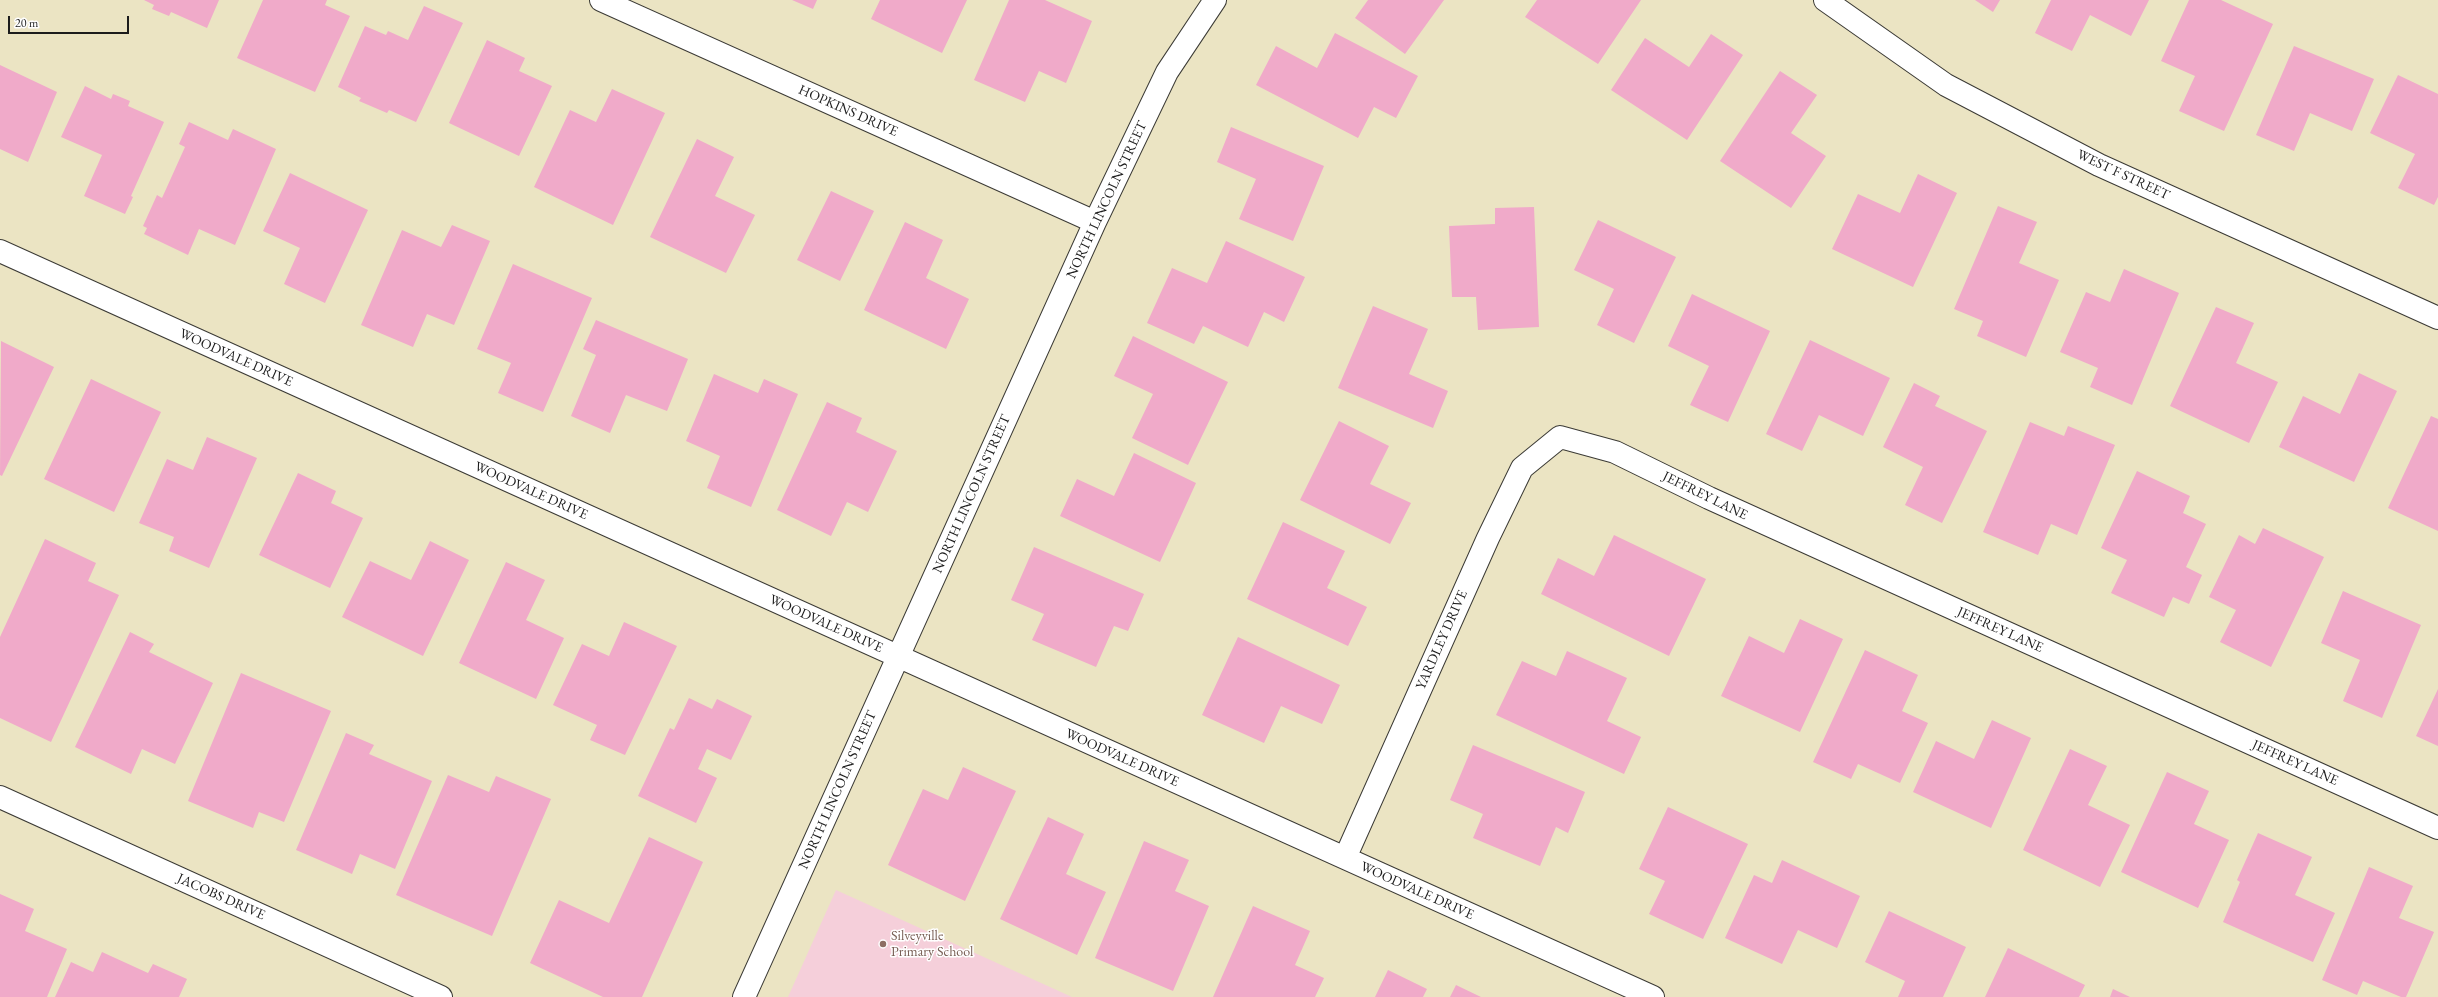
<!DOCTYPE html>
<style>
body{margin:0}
#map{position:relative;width:2438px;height:997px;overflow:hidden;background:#ebe4c3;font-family:"EB Garamond",serif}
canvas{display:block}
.scale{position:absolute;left:8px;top:16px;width:121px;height:18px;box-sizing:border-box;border:2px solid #1c1c1c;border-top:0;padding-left:5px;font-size:12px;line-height:14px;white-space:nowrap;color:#1c1c1c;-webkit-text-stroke:3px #fff;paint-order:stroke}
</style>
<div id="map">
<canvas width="2438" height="997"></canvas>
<div class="scale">20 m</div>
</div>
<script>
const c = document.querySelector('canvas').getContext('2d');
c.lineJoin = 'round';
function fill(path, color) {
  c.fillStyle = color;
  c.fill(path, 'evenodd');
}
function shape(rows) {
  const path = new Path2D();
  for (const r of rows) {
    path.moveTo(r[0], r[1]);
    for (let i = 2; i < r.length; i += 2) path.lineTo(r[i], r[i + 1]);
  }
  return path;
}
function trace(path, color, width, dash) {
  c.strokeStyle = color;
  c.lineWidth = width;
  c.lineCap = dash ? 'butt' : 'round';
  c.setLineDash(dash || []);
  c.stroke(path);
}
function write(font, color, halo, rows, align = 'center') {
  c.font = font + ' "EB Garamond",serif';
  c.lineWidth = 3;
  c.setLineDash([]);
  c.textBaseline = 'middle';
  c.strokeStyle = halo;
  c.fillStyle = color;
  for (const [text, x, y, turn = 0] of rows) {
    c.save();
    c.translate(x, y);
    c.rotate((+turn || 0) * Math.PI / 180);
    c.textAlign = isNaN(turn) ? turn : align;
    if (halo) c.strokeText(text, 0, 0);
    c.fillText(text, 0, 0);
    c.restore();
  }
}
const built = shape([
 [836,890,1072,997,788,997]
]);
const building = shape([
 [144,0,219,0,207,28,171,12,169,16,152,9,154,5],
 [263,0,327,0,325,5,350,16,315,92,237,58],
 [792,0,817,0,813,9],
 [880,0,967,0,942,53,871,19],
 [1009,0,1045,0,1092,21,1066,83,1039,71,1025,102,974,80],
 [1368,0,1444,0,1405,54,1355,18],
 [1537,0,1641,0,1598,64,1525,17],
 [1975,0,2000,0,1993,12],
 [2051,0,2149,0,2131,36,2090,15,2072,51,2035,33],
 [2189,0,2221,0,2273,24,2224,131,2179,111,2195,76,2161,61],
 [424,6,463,23,416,122,389,110,387,113,359,101,361,98,338,87,365,26,386,35,388,31,408,40],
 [1335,33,1418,76,1396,118,1374,107,1358,138,1256,85,1276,46,1317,68],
 [1711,34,1743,55,1687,140,1611,90,1645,38,1689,67],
 [487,40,525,58,519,71,552,86,519,156,449,123],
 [2294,46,2374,79,2352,131,2310,113,2294,151,2256,135],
 [0,65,57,92,28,162,0,149],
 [1780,71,1817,95,1791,133,1826,156,1791,208,1720,161],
 [2398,75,2438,94,2438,197,2434,205,2398,188,2415,154,2370,133],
 [85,86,111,99,113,94,130,101,128,106,164,122,131,196,133,197,125,214,84,196,102,155,61,137],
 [612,89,665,113,613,225,534,187,570,110,596,122],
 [189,122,228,140,233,129,276,149,235,245,199,229,188,255,144,234,147,228,143,226,157,195,162,198,185,147,179,144],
 [1231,127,1324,166,1293,241,1239,219,1256,179,1217,162],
 [697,139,734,157,715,196,755,215,726,273,650,237],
 [290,173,368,210,325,303,284,284,300,248,263,231],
 [1918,174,1957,193,1913,287,1832,249,1858,194,1900,213],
 [831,191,874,211,840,281,797,260],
 [1998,206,2037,222,2019,263,2059,280,2026,357,1977,336,1983,321,1954,309],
 [1534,207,1539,327,1478,330,1476,297,1452,297,1449,226,1495,224,1495,208],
 [1598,220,1676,257,1634,343,1597,325,1614,289,1574,270],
 [905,222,943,240,926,278,969,299,946,349,864,310],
 [452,225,490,241,454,325,427,314,413,347,361,325,402,230,441,247],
 [1226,241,1305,277,1284,322,1264,312,1248,347,1203,326,1194,344,1147,323,1172,268,1207,283],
 [513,264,592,298,543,412,498,393,511,363,477,349],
 [2124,269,2179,293,2132,405,2090,387,2098,368,2060,352,2086,292,2110,302],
 [1692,294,1770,331,1728,422,1690,405,1709,366,1668,346],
 [1373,306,1428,329,1409,374,1448,391,1433,428,1338,388],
 [2216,307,2254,323,2236,363,2278,382,2249,443,2170,406],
 [596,320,688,359,667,411,626,395,610,433,571,416,596,355,583,349],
 [1133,336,1228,382,1188,465,1132,438,1153,394,1114,376],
 [1810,340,1890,378,1863,436,1819,415,1802,451,1766,434],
 [1,341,54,367,2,476,0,475],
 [2359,373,2397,391,2354,482,2279,447,2303,396,2340,414],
 [714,374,758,393,764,379,798,394,751,507,707,488,720,456,686,441],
 [91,379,161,412,114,512,44,479],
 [1914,383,1940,396,1935,406,1987,431,1942,523,1905,505,1923,467,1883,447],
 [827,402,862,418,856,432,897,451,868,512,847,502,831,536,777,510],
 [2431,416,2438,419,2438,531,2388,508],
 [1339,421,1389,446,1370,484,1411,503,1390,544,1300,500],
 [2030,422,2064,436,2068,426,2115,445,2077,535,2051,524,2038,555,1983,532],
 [207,437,257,458,209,568,169,551,174,537,139,523,167,459,193,470],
 [1134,453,1196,483,1160,562,1060,516,1077,479,1114,496],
 [2137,471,2190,496,2183,513,2206,524,2186,567,2202,575,2189,604,2173,597,2164,617,2111,593,2127,560,2101,548],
 [298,473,336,491,331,503,363,518,330,588,259,555],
 [1283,522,1345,551,1327,588,1367,607,1348,646,1247,599],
 [2263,528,2324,557,2271,667,2220,642,2236,610,2209,597,2239,535,2255,544],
 [1614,535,1706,579,1669,656,1541,594,1558,558,1594,576],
 [45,539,96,563,88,581,119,595,51,742,0,718,0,637],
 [430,541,469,560,423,656,342,617,370,561,411,580],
 [1034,547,1144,594,1128,631,1114,626,1096,667,1032,640,1044,614,1011,600],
 [506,562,545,580,526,620,564,638,536,699,459,663],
 [2343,591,2421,625,2382,718,2343,701,2360,660,2321,643],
 [1800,619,1843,639,1800,732,1721,696,1749,636,1784,653],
 [624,622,677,646,625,755,590,740,597,725,553,705,582,644,609,656],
 [130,632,154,644,149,652,213,683,175,764,142,749,131,774,75,747],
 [1238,637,1340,685,1322,724,1281,706,1264,743,1202,715],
 [1865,650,1918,675,1902,711,1928,723,1900,783,1858,764,1851,779,1813,762],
 [1567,651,1627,678,1607,721,1641,737,1624,774,1496,715,1522,661,1556,676],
 [241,673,331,711,284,822,259,812,253,828,188,801],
 [2438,689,2438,746,2416,736],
 [689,698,712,709,717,699,752,716,731,760,707,749,698,769,717,778,696,823,638,796,670,728,674,730],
 [1992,720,2031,738,1991,828,1913,792,1936,741,1974,759],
 [346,733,374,745,369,754,432,781,395,869,360,854,352,874,296,850],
 [1473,745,1585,792,1568,833,1556,827,1540,866,1473,838,1483,814,1450,800],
 [2070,749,2107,766,2088,805,2130,825,2100,887,2023,850],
 [963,767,1016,791,965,901,888,865,923,789,948,800],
 [2167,772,2209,791,2194,824,2229,840,2198,908,2121,872],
 [448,775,489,792,496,776,551,799,492,936,396,895],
 [1668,807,1748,844,1703,939,1649,914,1665,881,1639,869],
 [1048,817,1084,834,1066,874,1106,892,1077,955,1000,919],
 [2258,833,2312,857,2295,895,2335,913,2313,962,2223,922,2240,882,2237,880],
 [649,837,703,862,642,997,603,997,530,963,559,900,609,923],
 [1144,841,1189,860,1175,891,1209,906,1173,991,1095,958],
 [1782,860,1860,896,1837,948,1798,930,1782,964,1725,938,1754,875,1772,883],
 [2369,867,2413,886,2399,918,2434,932,2406,997,2401,997,2363,981,2357,995,2322,980],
 [0,894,34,909,25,931,67,949,47,997,0,997],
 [1253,906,1310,931,1295,965,1324,978,1315,997,1213,997],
 [1889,911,1966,947,1943,997,1898,997,1905,981,1865,962],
 [2008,948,2085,985,2079,997,1985,997],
 [102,952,148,973,153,964,187,979,179,997,55,997,71,962,93,972],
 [1388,970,1427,989,1423,997,1375,997],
 [1456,985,1481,997,1450,997],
 [2113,989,2130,997,2110,997]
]);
const street = shape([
 [601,0,1095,222],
 [1825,0,1946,85,2099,165,2438,318],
 [0,251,1653,997],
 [0,797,441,997],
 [1345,858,1488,538,1522,468,1560,437,1615,452,1709,498,2438,828],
 [744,997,1095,222,1167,72,1215,0]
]);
const markers = [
 [883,944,4,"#8d6e63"]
];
const streetNames = [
 ["HOPKINS DRIVE",848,111,24],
 ["WEST F STREET",2123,175,25],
 ["NORTH LINCOLN STREET",1107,200,-65],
 ["WOODVALE DRIVE",236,358,24],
 ["WOODVALE DRIVE",531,491,24],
 ["NORTH LINCOLN STREET",972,494,-66],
 ["JEFFREY LANE",1705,496,26],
 ["WOODVALE DRIVE",826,624,24],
 ["JEFFREY LANE",2000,630,24],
 ["YARDLEY DRIVE",1442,640,-66],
 ["WOODVALE DRIVE",1122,758,24],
 ["JEFFREY LANE",2295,763,24],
 ["NORTH LINCOLN STREET",838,790,-66],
 ["WOODVALE DRIVE",1417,891,24],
 ["JACOBS DRIVE",221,897,24]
];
const educationNames = [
 ["Silveyville",891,936],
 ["Primary School",891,952]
];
fill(built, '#f5cfda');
fill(building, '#f0aac9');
trace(street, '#3b3a35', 24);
trace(street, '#fff', 22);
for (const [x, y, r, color] of markers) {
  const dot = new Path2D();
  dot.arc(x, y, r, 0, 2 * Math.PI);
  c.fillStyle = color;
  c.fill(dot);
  trace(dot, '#fff', 1.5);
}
write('14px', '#1c1c1c', '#fff', streetNames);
write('14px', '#785e54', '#fff', educationNames, 'left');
</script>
